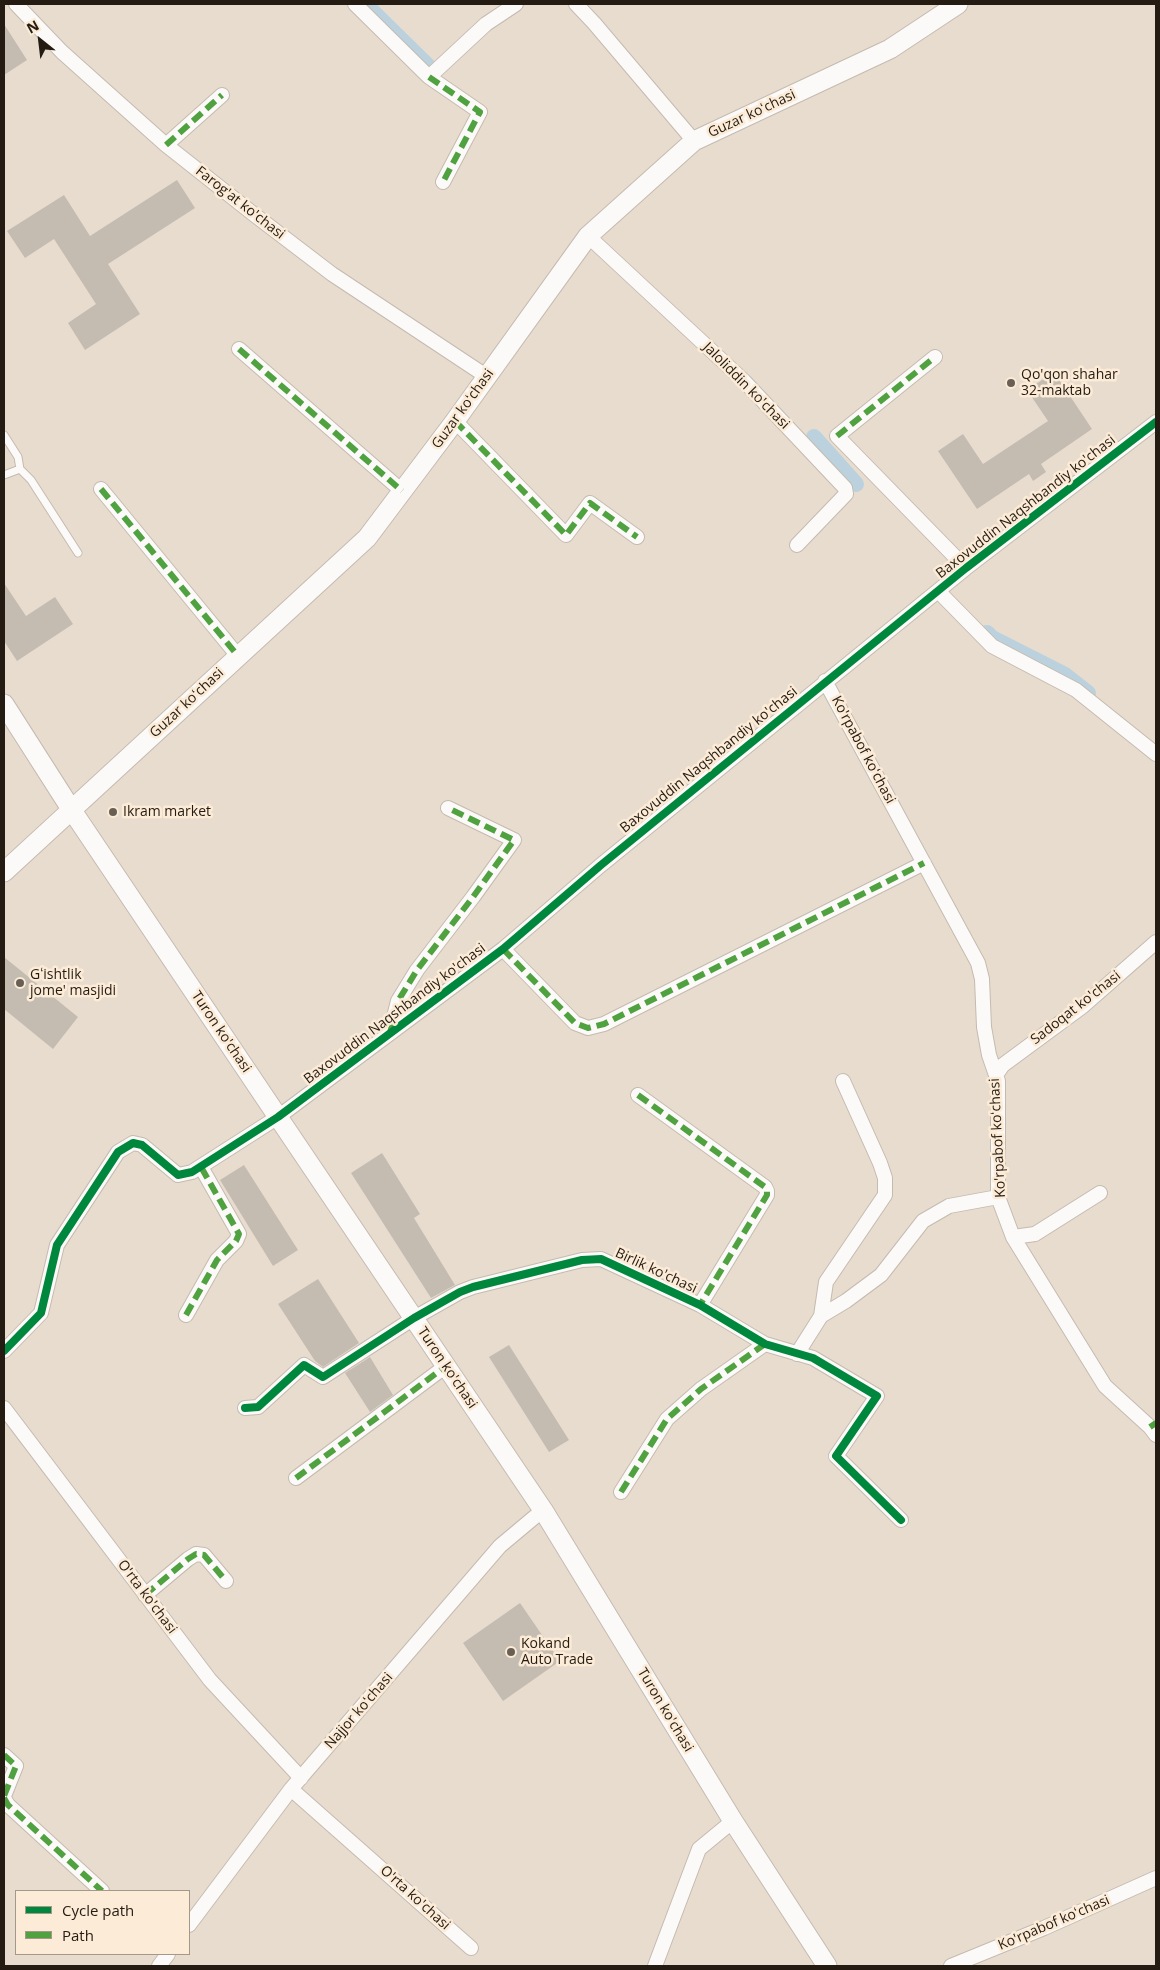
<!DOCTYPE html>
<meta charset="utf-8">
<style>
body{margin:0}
#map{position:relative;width:1160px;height:1970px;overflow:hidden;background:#e8dcce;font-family:"Open Sans",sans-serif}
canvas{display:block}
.frame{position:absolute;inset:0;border:5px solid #241c12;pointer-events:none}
.legend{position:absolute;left:15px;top:1890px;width:175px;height:65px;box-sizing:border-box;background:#fcebd6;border:1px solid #a69888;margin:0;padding:6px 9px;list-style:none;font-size:15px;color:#241c12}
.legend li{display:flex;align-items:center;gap:10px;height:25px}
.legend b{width:25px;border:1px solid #a69888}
.north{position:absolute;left:15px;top:15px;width:50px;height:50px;-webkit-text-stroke:4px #fcebd6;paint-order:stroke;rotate:331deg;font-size:14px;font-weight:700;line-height:20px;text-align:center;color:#241c12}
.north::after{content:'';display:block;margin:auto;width:18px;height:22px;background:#241c12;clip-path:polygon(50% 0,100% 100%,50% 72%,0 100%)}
</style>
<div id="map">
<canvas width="1160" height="1970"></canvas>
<div class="frame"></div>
<ul class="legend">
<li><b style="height:6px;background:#00873e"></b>Cycle path</li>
<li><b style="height:6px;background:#50a13f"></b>Path</li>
</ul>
<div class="north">N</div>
</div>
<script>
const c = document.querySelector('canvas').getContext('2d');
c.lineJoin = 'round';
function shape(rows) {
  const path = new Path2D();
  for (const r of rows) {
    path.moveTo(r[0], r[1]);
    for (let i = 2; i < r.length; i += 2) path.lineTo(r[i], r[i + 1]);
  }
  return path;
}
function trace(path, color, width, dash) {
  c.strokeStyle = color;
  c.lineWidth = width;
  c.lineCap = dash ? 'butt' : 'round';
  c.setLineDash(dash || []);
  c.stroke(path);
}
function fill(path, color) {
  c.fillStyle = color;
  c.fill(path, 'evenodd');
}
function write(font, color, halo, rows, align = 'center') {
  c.font = font + ' "Open Sans",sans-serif';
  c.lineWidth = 5;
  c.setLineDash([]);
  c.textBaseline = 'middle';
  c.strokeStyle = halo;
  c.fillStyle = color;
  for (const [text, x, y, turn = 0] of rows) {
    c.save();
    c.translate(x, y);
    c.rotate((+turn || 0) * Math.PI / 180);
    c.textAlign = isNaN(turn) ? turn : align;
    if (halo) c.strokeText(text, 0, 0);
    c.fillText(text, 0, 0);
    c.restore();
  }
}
const canal = shape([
 [365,4,429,67],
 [814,437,856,484],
 [987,633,992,638,1065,675,1088,693]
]);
const building = shape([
 [4,24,27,60,4,75],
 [177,180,195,208,108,264,140,314,85,350,68,323,96,304,54,239,25,258,7,231,64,195,90,236],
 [1054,372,1092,429,1041,464,1046,472,1033,481,1029,474,977,509,938,451,963,434,983,464,1048,421,1027,390],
 [4,583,26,616,55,597,73,624,17,661,4,641],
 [4,957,78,1017,53,1049,4,1009],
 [382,1153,420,1214,414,1218,455,1285,431,1298,351,1173],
 [244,1165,298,1250,273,1266,220,1180],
 [318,1279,359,1343,323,1367,315,1361,278,1304],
 [509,1345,569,1440,549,1452,489,1357],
 [370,1357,393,1395,370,1412,345,1373],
 [520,1603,560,1661,503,1701,463,1643]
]);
const lane = shape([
 [4,435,18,457,20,469],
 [4,475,20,469,31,480,78,553]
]);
const street = shape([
 [16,4,62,52,166,145,256,216,332,274,486,376],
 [355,4,429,77,486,24,516,4],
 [576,4,594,23,694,141],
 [429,77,480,112,443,182],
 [166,145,222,95],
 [588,236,744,381,845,488,846,494,797,545],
 [239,349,402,491],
 [935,357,837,436,966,568],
 [455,421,566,535,590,503,637,537],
 [101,489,238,656],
 [938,591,992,646,1076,690,1156,754],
 [825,681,978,963,982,979,984,1027,989,1055,998,1081,998,1197,1013,1237,1105,1386,1150,1427,1156,1435],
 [503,949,575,1023,588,1028,604,1024,924,863],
 [390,1033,398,1001,417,970,473,897,514,840,448,808],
 [996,1075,1003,1065,1083,1006,1156,942],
 [638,1095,765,1187,767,1191,767,1195,700,1305],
 [1013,1237,1035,1234,1100,1193],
 [186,1315,217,1260,236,1241,239,1234,201,1167],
 [821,1316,826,1282,885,1195,885,1178,880,1163,843,1081],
 [4,1351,41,1313,57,1245,118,1152,133,1143,142,1145,178,1175,192,1172,278,1117,503,949,601,865,966,568,1156,422],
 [797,1354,821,1316,846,1301,881,1275,923,1221,949,1206,998,1197],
 [4,1408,210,1680,301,1778],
 [245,1408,258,1407,304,1365,323,1377,414,1318,460,1292,473,1287,582,1260,601,1259,700,1305,765,1344,813,1358,877,1396,836,1456,901,1520],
 [296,1478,446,1366],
 [621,1492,667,1419,701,1389,765,1344],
 [145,1595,188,1559,196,1554,204,1555,226,1581],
 [4,1755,16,1766,4,1796],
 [291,1789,471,1948],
 [4,1798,8,1805,102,1891],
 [189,1925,291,1789,500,1546,543,1510],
 [159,1966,168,1954],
 [655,1966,699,1849,733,1821],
 [951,1966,1044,1928,1156,1878]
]);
const secondary = shape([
 [4,704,71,809,278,1117,543,1510,733,1821,827,1966],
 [4,872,367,538,455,421,588,236,694,141,890,49,958,4]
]);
const quiet = shape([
 [429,77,480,112,443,182],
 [166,145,222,95],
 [239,349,402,491],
 [455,421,566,535,590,503,637,537],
 [837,436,935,357],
 [101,489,238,656],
 [503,949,575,1023,588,1028,604,1024,924,863],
 [390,1033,398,1001,417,970,473,897,514,840,448,808],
 [638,1095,765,1187,767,1191,767,1195,700,1305],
 [186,1315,217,1260,236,1241,239,1234,201,1167],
 [1150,1427,1156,1423],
 [296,1478,446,1366],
 [621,1492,667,1419,701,1389,765,1344],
 [145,1595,188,1559,196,1554,204,1555,226,1581],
 [4,1755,16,1766,4,1796],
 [4,1798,8,1805,102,1891]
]);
const cycleway = shape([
 [4,1351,41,1313,57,1245,118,1152,133,1143,142,1145,178,1175,192,1172,278,1117,503,949,601,865,966,568,1156,422],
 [245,1408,258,1407,304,1365,323,1377,414,1318,460,1292,473,1287,582,1260,601,1259,700,1305,765,1344,813,1358,877,1396,836,1456,901,1520]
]);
const markers = [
 [1011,383,5,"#695f54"],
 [113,812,5,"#695f54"],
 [20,983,5,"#695f54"],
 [511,1652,5,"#695f54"]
];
const streetNames = [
 ["Guzar koʻchasi",752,114,-25],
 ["Farog'at ko'chasi",240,203,38],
 ["Jaloliddin ko'chasi",746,386,45],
 ["Guzar koʻchasi",463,409,-54],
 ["Baxovuddin Naqshbandiy ko'chasi",1026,507,-38],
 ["Guzar koʻchasi",187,703,-43],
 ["Ko'rpabof koʻchasi",863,750,62],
 ["Baxovuddin Naqshbandiy ko'chasi",709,760,-39],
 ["Sadoqat ko'chasi",1076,1008,-38],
 ["Baxovuddin Naqshbandiy ko'chasi",395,1014,-37],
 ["Turon ko'chasi",221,1032,56],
 ["Ko'rpabof koʻchasi",998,1138,-93],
 ["Birlik ko'chasi",656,1271,25],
 ["Turon ko'chasi",447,1368,56],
 ["O'rta ko'chasi",147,1597,53],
 ["Turon ko'chasi",665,1710,59],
 ["Najjor koʻchasi",359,1711,-49],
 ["O'rta ko'chasi",415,1898,42],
 ["Ko'rpabof koʻchasi",1054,1923,-23]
];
const poiNames = [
 ["Qo'qon shahar",1021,375],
 ["32-maktab",1021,391],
 ["Ikram market",123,812],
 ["Gʻishtlik",30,975],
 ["jome' masjidi",30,991],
 ["Kokand",521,1644],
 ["Auto Trade",521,1660]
];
trace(canal, '#bbd2de', 16);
fill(building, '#c5bcb1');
trace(lane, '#c4bbb0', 9);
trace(street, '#c4bbb0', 16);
trace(secondary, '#c4bbb0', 21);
trace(lane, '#fcfaf8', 7);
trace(street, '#fcfaf8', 14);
trace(secondary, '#fcfaf8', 19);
trace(quiet, '#50a13f', 6, [12, 6]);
trace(cycleway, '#00873e', 8);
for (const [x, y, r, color] of markers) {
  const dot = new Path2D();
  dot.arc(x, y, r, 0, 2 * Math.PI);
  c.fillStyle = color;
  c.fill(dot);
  trace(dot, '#fcebd6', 2);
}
write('14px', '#241c12', '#fcebd6', streetNames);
write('14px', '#241c12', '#fcebd6', poiNames, 'left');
</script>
